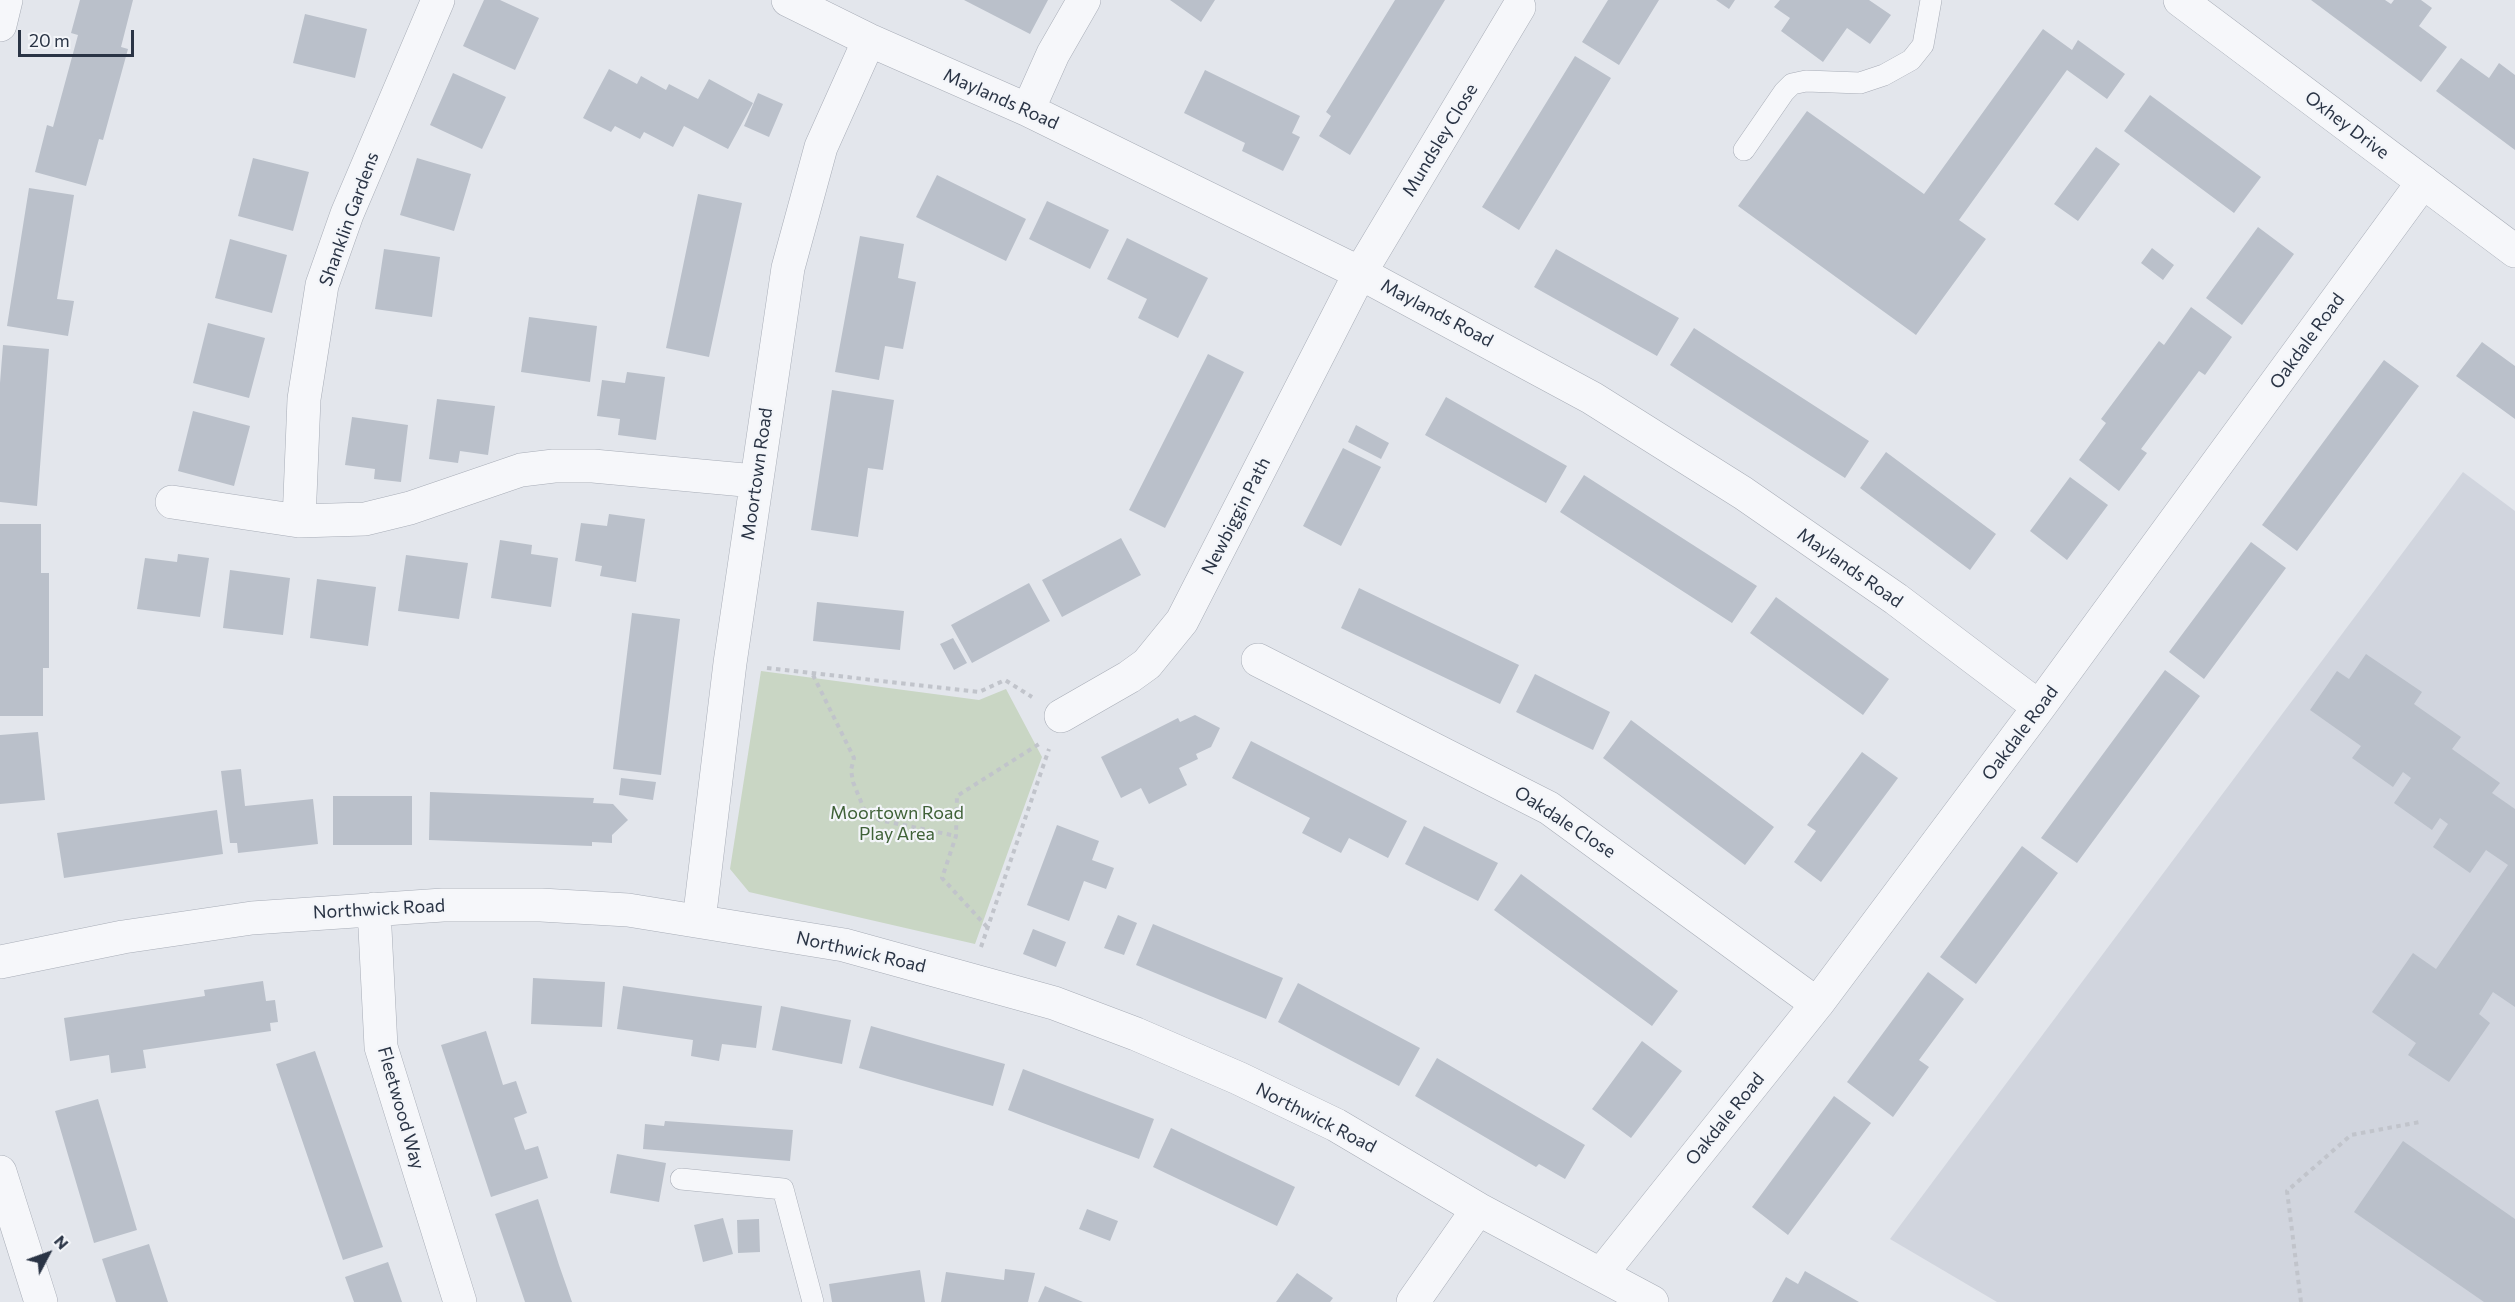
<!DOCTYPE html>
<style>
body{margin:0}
#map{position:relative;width:2515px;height:1302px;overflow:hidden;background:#e3e6ec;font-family:Commissioner,sans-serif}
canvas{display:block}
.north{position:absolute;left:18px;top:1224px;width:60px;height:60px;-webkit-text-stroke:4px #f3f5f9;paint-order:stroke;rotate:49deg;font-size:16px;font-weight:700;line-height:24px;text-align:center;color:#2a3445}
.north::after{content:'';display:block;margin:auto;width:21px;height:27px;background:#2a3445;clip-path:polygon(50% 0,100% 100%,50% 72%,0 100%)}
.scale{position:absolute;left:18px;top:30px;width:116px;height:27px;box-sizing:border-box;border:3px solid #2a3445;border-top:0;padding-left:8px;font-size:18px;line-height:21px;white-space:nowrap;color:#2a3445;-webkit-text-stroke:4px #f3f5f9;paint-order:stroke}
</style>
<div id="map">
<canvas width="2515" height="1302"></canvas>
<div class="north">N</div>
<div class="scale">20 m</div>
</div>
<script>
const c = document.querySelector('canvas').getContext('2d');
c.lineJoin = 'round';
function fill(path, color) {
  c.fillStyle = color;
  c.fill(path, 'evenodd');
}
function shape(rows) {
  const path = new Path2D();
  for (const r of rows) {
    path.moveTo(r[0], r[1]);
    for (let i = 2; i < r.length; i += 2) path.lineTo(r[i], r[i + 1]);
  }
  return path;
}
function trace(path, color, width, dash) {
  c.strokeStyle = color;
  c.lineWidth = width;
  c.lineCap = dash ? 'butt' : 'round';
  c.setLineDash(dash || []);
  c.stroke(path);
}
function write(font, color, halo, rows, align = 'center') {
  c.font = font + ' Commissioner,sans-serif';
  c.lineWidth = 4.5;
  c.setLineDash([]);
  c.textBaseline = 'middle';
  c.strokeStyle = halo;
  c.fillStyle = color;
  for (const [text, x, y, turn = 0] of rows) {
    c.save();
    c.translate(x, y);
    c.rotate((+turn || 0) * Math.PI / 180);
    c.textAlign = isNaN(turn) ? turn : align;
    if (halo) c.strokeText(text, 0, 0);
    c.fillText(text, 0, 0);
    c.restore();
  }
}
const built = shape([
 [2463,472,2515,511,2515,1302,1997,1302,1890,1239]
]);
const green = shape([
 [761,671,979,700,1006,689,1042,757,975,944,749,892,730,869]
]);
const building = shape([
 [80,0,133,0,121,47,128,49,103,140,99,139,86,186,35,172,47,125,53,127,78,35,71,33],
 [484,0,500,0,539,18,515,70,463,46],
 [964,0,1048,0,1030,34],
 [1170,0,1215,0,1201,22],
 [1395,0,1445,0,1350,155,1319,136,1331,116,1326,112],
 [1608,0,1659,0,1619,65,1582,42],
 [1716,0,1735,0,1729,9],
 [1780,0,1869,0,1891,15,1870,44,1847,28,1823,62,1781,31,1790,18,1774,7],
 [2311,0,2385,0,2391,4,2394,0,2421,0,2432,8,2419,26,2447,47,2421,82],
 [305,14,367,29,355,78,293,63],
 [2043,29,2072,50,2078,40,2125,74,2107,99,2067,70,1959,220,1986,239,1916,335,1738,206,1807,111,1924,194],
 [1575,56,1611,78,1519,230,1482,207],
 [2461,58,2489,78,2499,63,2515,75,2515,150,2436,91],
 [609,69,637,84,641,76,666,90,669,84,698,99,709,79,753,103,728,149,684,126,673,147,644,132,640,139,615,126,611,132,583,118],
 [1205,70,1300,116,1292,133,1300,137,1283,171,1242,151,1245,143,1184,113],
 [453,73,506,97,482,149,430,125],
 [758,93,783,104,769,137,744,126],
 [2150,95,2261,177,2234,213,2124,131],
 [2096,147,2120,164,2078,221,2054,204],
 [253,158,309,172,293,231,238,216],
 [417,158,471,174,454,231,400,215],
 [937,175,1026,219,1006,261,916,217],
 [29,188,74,195,57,299,74,301,68,336,7,326],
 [698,194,742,203,709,357,666,348],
 [1047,201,1109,230,1090,269,1029,239],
 [2258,227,2294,254,2242,325,2206,298],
 [860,236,904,244,898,278,916,282,903,349,885,346,879,380,835,372],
 [1127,238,1208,278,1178,338,1138,318,1147,299,1107,279],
 [230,239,287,255,272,313,215,298],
 [2152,248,2174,265,2163,280,2141,263],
 [384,249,440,257,432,317,375,309],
 [1556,249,1679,318,1657,356,1534,287],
 [2191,307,2232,337,2205,375,2199,371,2141,449,2147,453,2119,491,2079,460,2106,423,2101,419,2159,341,2164,345],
 [529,317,597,326,590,382,521,372],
 [208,323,265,338,249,398,193,383],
 [1694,328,1869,441,1845,478,1670,365],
 [2482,342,2515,366,2515,419,2456,376],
 [3,345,49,349,37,506,0,502,0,383],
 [1208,354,1244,372,1165,528,1129,510],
 [2384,360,2419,386,2297,551,2262,525],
 [627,372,665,377,656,440,618,435,620,419,597,416,602,380,625,383],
 [832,390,894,400,883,470,868,468,858,537,811,530],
 [1446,397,1567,466,1546,503,1425,435],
 [437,399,495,406,488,455,460,451,458,463,429,459],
 [193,411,250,426,234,486,178,471],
 [352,417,408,425,401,482,374,479,375,469,345,465],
 [1356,425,1389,443,1381,459,1348,442],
 [1343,448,1381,467,1341,546,1303,526],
 [1886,452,1996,534,1970,570,1860,488],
 [1584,475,1757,586,1732,623,1560,512],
 [2070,477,2108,505,2067,560,2030,531],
 [609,514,645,519,636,582,600,576,602,566,575,561,581,523,607,526],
 [0,524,41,524,41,573,49,573,49,668,43,668,43,716,0,716],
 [1121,538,1141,575,1062,617,1042,580],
 [500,540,532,545,531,554,558,558,551,607,491,598],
 [2251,542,2286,568,2204,679,2169,652],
 [178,554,209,558,200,617,137,609,145,558,177,562],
 [406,555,468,563,459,619,398,611],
 [230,570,290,578,283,635,223,628],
 [317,579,376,587,368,646,310,638],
 [1029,583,1050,621,972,663,951,625],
 [1359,588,1519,665,1500,704,1341,628],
 [1776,597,1889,679,1863,715,1750,633],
 [817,602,904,611,900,650,813,641],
 [632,613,680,619,661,775,613,769],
 [953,638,967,663,954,670,940,644],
 [2366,654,2422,692,2414,704,2461,737,2452,749,2500,783,2492,793,2515,809,2515,1007,2493,992,2479,1014,2490,1023,2449,1082,2408,1055,2416,1043,2372,1012,2413,953,2436,969,2508,865,2486,850,2470,873,2433,847,2448,824,2440,818,2432,830,2394,803,2411,778,2403,772,2393,787,2352,758,2361,746,2310,710,2337,671,2349,679],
 [2165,670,2200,696,2077,863,2041,838],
 [1535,674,1610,712,1593,750,1516,712],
 [1195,715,1220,728,1211,747,1196,754,1198,759,1179,768,1187,785,1149,804,1141,788,1121,798,1101,757,1178,718,1180,722],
 [1631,720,1774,827,1745,865,1603,758],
 [38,732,45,800,0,804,0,735],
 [1251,741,1407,821,1388,858,1349,838,1341,853,1302,833,1310,818,1232,778],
 [1862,752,1898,778,1821,882,1794,862,1816,831,1807,825],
 [241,769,245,806,313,799,318,844,238,853,237,843,230,843,221,771],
 [621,778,656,782,653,800,619,795],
 [430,792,594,798,593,803,613,804,628,820,612,835,612,843,592,842,592,846,429,840],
 [333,796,412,796,412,845,333,845],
 [217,810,223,854,64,878,57,833],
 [1057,825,1099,841,1092,860,1114,868,1106,889,1084,881,1069,921,1027,905],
 [1424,826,1498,863,1478,901,1405,864],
 [2022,846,2058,873,1976,984,1940,957],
 [1521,874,1678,991,1652,1026,1494,910],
 [1118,915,1137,923,1124,955,1104,948],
 [1153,924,1283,978,1266,1019,1136,965],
 [1033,929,1066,942,1056,967,1023,954],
 [1928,972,1964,999,1919,1060,1929,1067,1893,1117,1847,1082],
 [533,978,605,982,602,1027,531,1024],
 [263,981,266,1001,275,1000,278,1022,270,1023,271,1031,143,1050,146,1068,111,1073,109,1055,70,1061,64,1018,205,996,204,990],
 [1298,983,1420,1048,1399,1086,1278,1022],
 [623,986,762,1006,756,1048,722,1044,719,1061,691,1056,693,1040,617,1029],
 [781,1006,851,1020,842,1064,772,1050],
 [871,1026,1005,1064,993,1106,859,1068],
 [486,1031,503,1085,516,1081,527,1113,514,1118,525,1150,538,1146,548,1178,491,1197,441,1045],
 [1642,1041,1682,1071,1631,1138,1592,1109],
 [315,1051,383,1247,343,1260,276,1064],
 [1437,1058,1585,1145,1565,1179,1539,1164,1536,1167,1415,1096],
 [1023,1069,1154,1119,1139,1159,1008,1110],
 [1834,1096,1871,1123,1788,1235,1752,1207],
 [98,1099,137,1230,94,1243,55,1111],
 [665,1121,793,1130,790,1161,643,1149,645,1124,664,1126],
 [1171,1128,1295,1187,1277,1226,1153,1167],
 [2403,1141,2515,1219,2515,1302,2484,1302,2354,1212],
 [617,1154,666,1163,659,1202,610,1193],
 [538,1199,559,1265,572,1302,525,1302,506,1246,495,1214],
 [1087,1209,1118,1221,1110,1241,1079,1229],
 [723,1218,733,1254,703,1262,694,1225],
 [759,1219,760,1252,738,1253,737,1220],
 [149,1244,168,1302,116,1302,102,1259],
 [388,1262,402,1302,354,1302,345,1277],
 [1005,1269,1035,1273,1028,1302,941,1302,946,1272,1004,1280],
 [920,1270,925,1302,832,1302,829,1284],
 [1805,1271,1845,1294,1859,1302,1772,1302,1786,1277,1798,1284],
 [1297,1273,1333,1298,1330,1302,1276,1302],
 [1045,1286,1083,1302,1038,1302]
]);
const path = shape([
 [767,668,979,692,1005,680,1032,697],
 [813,675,854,758,851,770,853,782,864,809,879,820,956,836],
 [987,927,942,878,956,836,957,796,1039,744],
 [981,947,1049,749],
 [2301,1302,2287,1191,2351,1135,2420,1122]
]);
const service = shape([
 [1744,150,1784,92,1792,84,1806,81,1860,83,1884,75,1911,60,1923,45,1931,0],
 [681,1179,783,1189,813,1302]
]);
const minor = shape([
 [438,0,347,214,322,285,304,399,299,521,365,519,410,508,521,470,554,466,593,466,755,481],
 [788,0,869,40,1028,110,1360,273,1592,398,1743,493,1896,599,2039,707],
 [0,25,6,0],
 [1028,110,1053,54,1084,0],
 [172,502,299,521],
 [1258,660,1549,808,1817,1004],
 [1061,716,1129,677,1147,664,1182,621,1360,273,1519,7],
 [374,909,381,1047,460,1302],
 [699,921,730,663,788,268,821,147,869,40],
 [0,962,123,937,252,918,443,905,541,905,628,910,844,945,1054,1003,1136,1034,1238,1078,1336,1125,1478,1209,1652,1302],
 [0,1172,41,1302],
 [1602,1273,1817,1004,2039,707,2423,182],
 [1413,1302,1478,1209]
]);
const tertiary = shape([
 [2180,0,2515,251]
]);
const streetNames = [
 ["Maylands Road",1001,99,24],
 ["Oxhey Drive",2347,125,37],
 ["Mundsley Close",1440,140,-59],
 ["Shanklin Gardens",349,219,-70],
 ["Maylands Road",1437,313,28],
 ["Oakdale Road",2307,341,-54],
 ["Moortown Road",757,474,-82],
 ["Newbiggin Path",1236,516,-63],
 ["Maylands Road",1850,568,35],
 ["Oakdale Road",2020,733,-53],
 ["Oakdale Close",1565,822,33],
 ["Northwick Road",379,909,-3],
 ["Northwick Road",861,952,13],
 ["Fleetwood Way",401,1108,74],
 ["Northwick Road",1316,1118,27],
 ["Oakdale Road",1725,1119,-51]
];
const parkNames = [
 ["Moortown Road",897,813],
 ["Play Area",897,834]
];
fill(built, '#d1d5de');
fill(green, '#c9d6c4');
fill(building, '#bac0ca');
trace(service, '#a8adb7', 22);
trace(minor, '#a8adb7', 34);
trace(tertiary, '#a8adb7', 34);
trace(path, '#c1c4cb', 4, [4.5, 4.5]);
trace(service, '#f6f7fa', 21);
trace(minor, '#f6f7fa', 33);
trace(tertiary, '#f6f7fa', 33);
write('18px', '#2a3445', '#f3f5f9', streetNames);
write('18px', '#3f6137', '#f3f5f9', parkNames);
</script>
